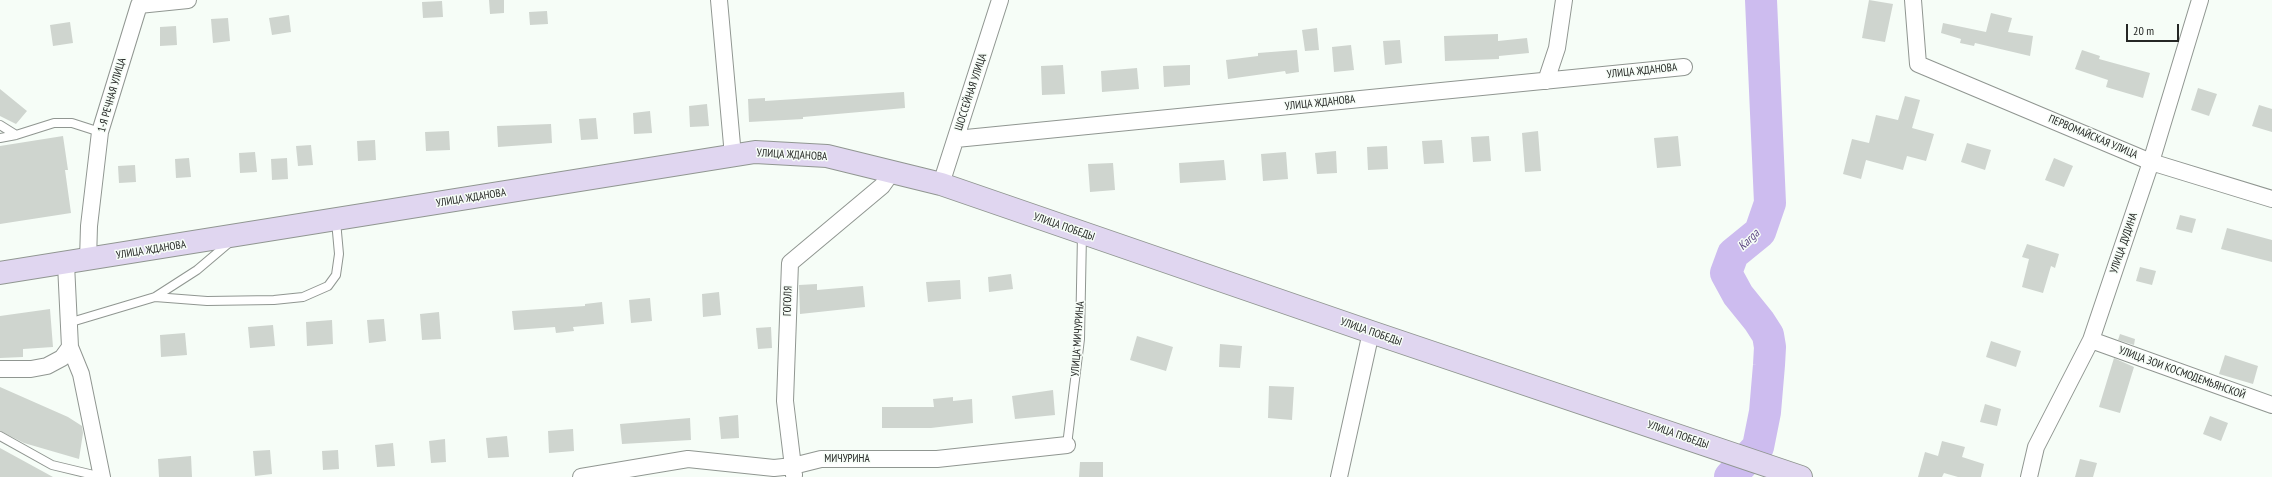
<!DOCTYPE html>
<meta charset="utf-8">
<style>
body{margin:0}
#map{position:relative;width:2272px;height:477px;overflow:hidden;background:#f6fdf7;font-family:"PT Sans Narrow",sans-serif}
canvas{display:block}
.scale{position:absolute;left:2126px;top:24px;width:53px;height:18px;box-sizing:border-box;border:2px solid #252725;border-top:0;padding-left:5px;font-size:12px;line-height:14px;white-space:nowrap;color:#252725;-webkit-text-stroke:3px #f6fdf7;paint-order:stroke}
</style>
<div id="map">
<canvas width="2272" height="477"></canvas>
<div class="scale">20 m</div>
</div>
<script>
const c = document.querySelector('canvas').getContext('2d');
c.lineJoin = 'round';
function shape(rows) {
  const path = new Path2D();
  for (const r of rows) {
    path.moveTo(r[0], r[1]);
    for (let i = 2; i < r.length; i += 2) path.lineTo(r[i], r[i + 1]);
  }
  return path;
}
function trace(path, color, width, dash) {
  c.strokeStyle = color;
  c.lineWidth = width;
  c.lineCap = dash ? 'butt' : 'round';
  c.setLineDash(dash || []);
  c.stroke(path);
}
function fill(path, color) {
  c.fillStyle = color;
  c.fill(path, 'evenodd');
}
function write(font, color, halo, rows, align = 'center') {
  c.font = font + ' "PT Sans Narrow",sans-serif';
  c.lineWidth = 3;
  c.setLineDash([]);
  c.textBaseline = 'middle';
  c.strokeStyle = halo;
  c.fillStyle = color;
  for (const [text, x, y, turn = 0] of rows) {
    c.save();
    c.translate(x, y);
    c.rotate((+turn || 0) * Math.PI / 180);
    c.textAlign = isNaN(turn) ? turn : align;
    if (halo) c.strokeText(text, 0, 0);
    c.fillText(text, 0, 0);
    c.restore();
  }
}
const river = shape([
 [1730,477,1758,447,1765,412,1769,365,1770,347,1768,335,1759,321,1738,295,1726,273,1733,254,1760,232,1770,203,1761,0]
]);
const building = shape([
 [489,0,504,0,504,13,490,14],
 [1869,0,1893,4,1885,42,1862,38],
 [442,1,443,17,423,18,422,2],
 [547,11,548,24,530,25,529,12],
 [1991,13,2012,18,2008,32,2033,36,2030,56,1975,43,1974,46,1960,43,1961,39,1941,33,1943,23,1986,32],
 [289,15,291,32,272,35,269,18],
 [228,18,230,41,213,43,211,19],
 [70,22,73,43,53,46,50,25],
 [176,26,177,45,160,46,160,27],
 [1317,28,1319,50,1305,51,1302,30],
 [1498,34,1498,41,1527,38,1529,53,1499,56,1499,59,1445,61,1444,36],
 [1400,40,1402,63,1385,65,1383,41],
 [1351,45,1354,70,1334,72,1332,47],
 [1297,50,1299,72,1286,74,1285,71,1228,79,1226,60,1258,56,1258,53],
 [2082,50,2100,56,2099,59,2150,73,2143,98,2106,87,2108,80,2075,69],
 [1063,65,1065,94,1042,95,1041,66],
 [1190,65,1190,85,1164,87,1163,66],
 [1137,68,1139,89,1102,92,1101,71],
 [2198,88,2217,94,2209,116,2191,110],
 [0,89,27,111,16,124,0,116],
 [904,92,905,108,803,117,803,119,749,122,748,99,765,98,765,101],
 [1905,96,1920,100,1912,128,1934,134,1926,161,1907,156,1903,170,1866,160,1861,179,1843,174,1852,139,1869,143,1876,115,1898,120],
 [707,104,709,126,690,127,689,106],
 [2259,105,2272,109,2272,132,2252,126],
 [650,111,652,133,634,134,633,113],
 [596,118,598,139,581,140,579,119],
 [551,124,552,143,498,147,497,126],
 [449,131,450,150,426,151,425,132],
 [1538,131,1541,171,1525,172,1522,133],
 [63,136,68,170,65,170,71,213,0,224,0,146],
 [1489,136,1491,161,1473,162,1471,137],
 [1678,136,1681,166,1657,168,1654,138],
 [375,140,376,160,358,161,357,141],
 [1442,140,1444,163,1424,164,1422,141],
 [1967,143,1991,150,1985,170,1961,162],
 [311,145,313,165,298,166,296,146],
 [1387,146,1388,169,1368,170,1367,147],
 [1336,151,1337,173,1317,174,1315,153],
 [255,152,257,172,240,173,239,153],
 [1286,152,1288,179,1263,181,1261,154],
 [189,158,191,177,176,178,175,159],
 [287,158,288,179,272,180,271,159],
 [2054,158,2073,166,2064,187,2045,180],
 [1224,160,1226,180,1180,183,1179,163],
 [1113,163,1115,190,1090,192,1088,164],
 [135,165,136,182,119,183,118,166],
 [2180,215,2196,219,2192,233,2176,229],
 [2227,228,2272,240,2272,262,2221,249],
 [2027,244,2059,254,2055,268,2051,266,2043,293,2022,287,2029,259,2022,257],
 [2140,267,2156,271,2152,285,2136,281],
 [1011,274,1013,289,989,292,988,277],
 [960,280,961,299,928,302,926,282],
 [817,284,817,290,863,286,865,307,800,314,799,285],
 [719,292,721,315,703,317,702,294],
 [650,298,652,321,631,323,629,300],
 [602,302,604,324,573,327,574,331,556,333,555,327,514,330,512,311,585,306,585,304],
 [50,309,53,347,23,349,23,357,0,358,0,316],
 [439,312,441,339,422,340,420,314],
 [384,319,386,341,369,343,367,320],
 [332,320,333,344,307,346,306,322],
 [273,325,275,346,250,348,248,327],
 [771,327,772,348,758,349,756,328],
 [185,333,187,355,161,357,160,335],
 [2120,334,2135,339,2134,345,2118,340],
 [1137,336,1173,347,1166,371,1130,360],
 [1991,341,2021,351,2016,367,1986,357],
 [1220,344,1242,346,1240,368,1219,367],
 [2225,355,2258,366,2253,384,2219,374],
 [2114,358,2134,367,2120,413,2099,407],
 [1269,386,1294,387,1292,420,1268,418],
 [0,387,68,417,82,426,83,433,79,459,24,443,0,431],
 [1053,390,1055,415,1015,419,1012,396],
 [953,397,953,401,972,399,973,423,931,428,882,428,882,407,934,407,933,399],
 [1985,404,2001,409,1997,426,1980,422],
 [738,415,739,438,721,439,719,417],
 [2210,416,2228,423,2221,441,2203,434],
 [690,418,691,440,622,444,620,424],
 [573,429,574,451,549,453,548,431],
 [507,436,509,457,488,458,486,438],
 [445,439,446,462,431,463,429,441],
 [1942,441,1965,447,1962,457,1984,464,1981,477,1958,477,1944,473,1942,477,1918,477,1925,452,1938,456],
 [393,443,395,466,377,467,375,445],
 [0,448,53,477,0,477],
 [270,450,272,474,255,476,253,451],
 [338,450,339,469,323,470,322,451],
 [191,456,192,477,159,477,158,459],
 [2080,459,2097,463,2093,477,2075,477],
 [1080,462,1103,462,1103,477,1079,477]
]);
const lane = shape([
 [0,125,16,135],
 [0,138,16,135,54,123,72,123,100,132],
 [155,297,207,301,274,300,303,297,328,286,336,275,339,254,336,221],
 [68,323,155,297,197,270,230,242],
 [0,436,52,465,102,477],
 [1067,445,1080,339,1082,234]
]);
const street = shape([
 [719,0,733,156],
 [1913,0,1918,64,2151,162,2272,199],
 [1546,81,1557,48,1564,0],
 [956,139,1684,67],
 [941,184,1000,0],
 [88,260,89,226,100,132,139,5,188,0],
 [66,264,70,347,81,374,102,477],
 [2091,340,2272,405],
 [0,369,31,369,47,366,62,358,70,347],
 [794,475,785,401,790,263,882,186,892,172],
 [581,477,688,459,774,468,793,466,821,459,937,459,1067,445],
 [1339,477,1371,332],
 [2029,477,2036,447,2091,340,2151,162,2200,0]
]);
const secondary = shape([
 [0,273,755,152,827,156,941,184,1371,332,1801,477]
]);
const streetNames = [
 ["УЛИЦА ЖДАНОВА",1642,71,-6],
 ["ШОССЕЙНАЯ УЛИЦА",971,92,-72],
 ["1-Я РЕЧНАЯ УЛИЦА",112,95,-74],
 ["УЛИЦА ЖДАНОВА",1320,103,-6],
 ["ПЕРВОМАЙСКАЯ УЛИЦА",2093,137,23],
 ["УЛИЦА ЖДАНОВА",792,155,3],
 ["УЛИЦА ЖДАНОВА",471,198,-9],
 ["УЛИЦА ПОБЕДЫ",1064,227,19],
 ["УЛИЦА ДУДИНА",2124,243,-71],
 ["УЛИЦА ЖДАНОВА",151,250,-9],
 ["ГОГОЛЯ",788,301,-88],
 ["УЛИЦА ПОБЕДЫ",1371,332,19],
 ["УЛИЦА МИЧУРИНА",1078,339,-86],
 ["УЛИЦА ЗОИ КОСМОДЕМЬЯНСКОЙ",2182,373,20],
 ["УЛИЦА ПОБЕДЫ",1678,435,19],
 ["МИЧУРИНА",847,459]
];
const waterNames = [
 ["Karga",1749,240,-44]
];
trace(river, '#cdbcef', 32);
fill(building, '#cfd5cf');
trace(lane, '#909691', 10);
trace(street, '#909691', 18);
trace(secondary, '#909691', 24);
trace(lane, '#fff', 8);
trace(street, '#fff', 16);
trace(secondary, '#e0d6f0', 22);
write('11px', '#252725', '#f6fdf7', streetNames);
write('italic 12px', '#5e4785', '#f6fdf7', waterNames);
</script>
